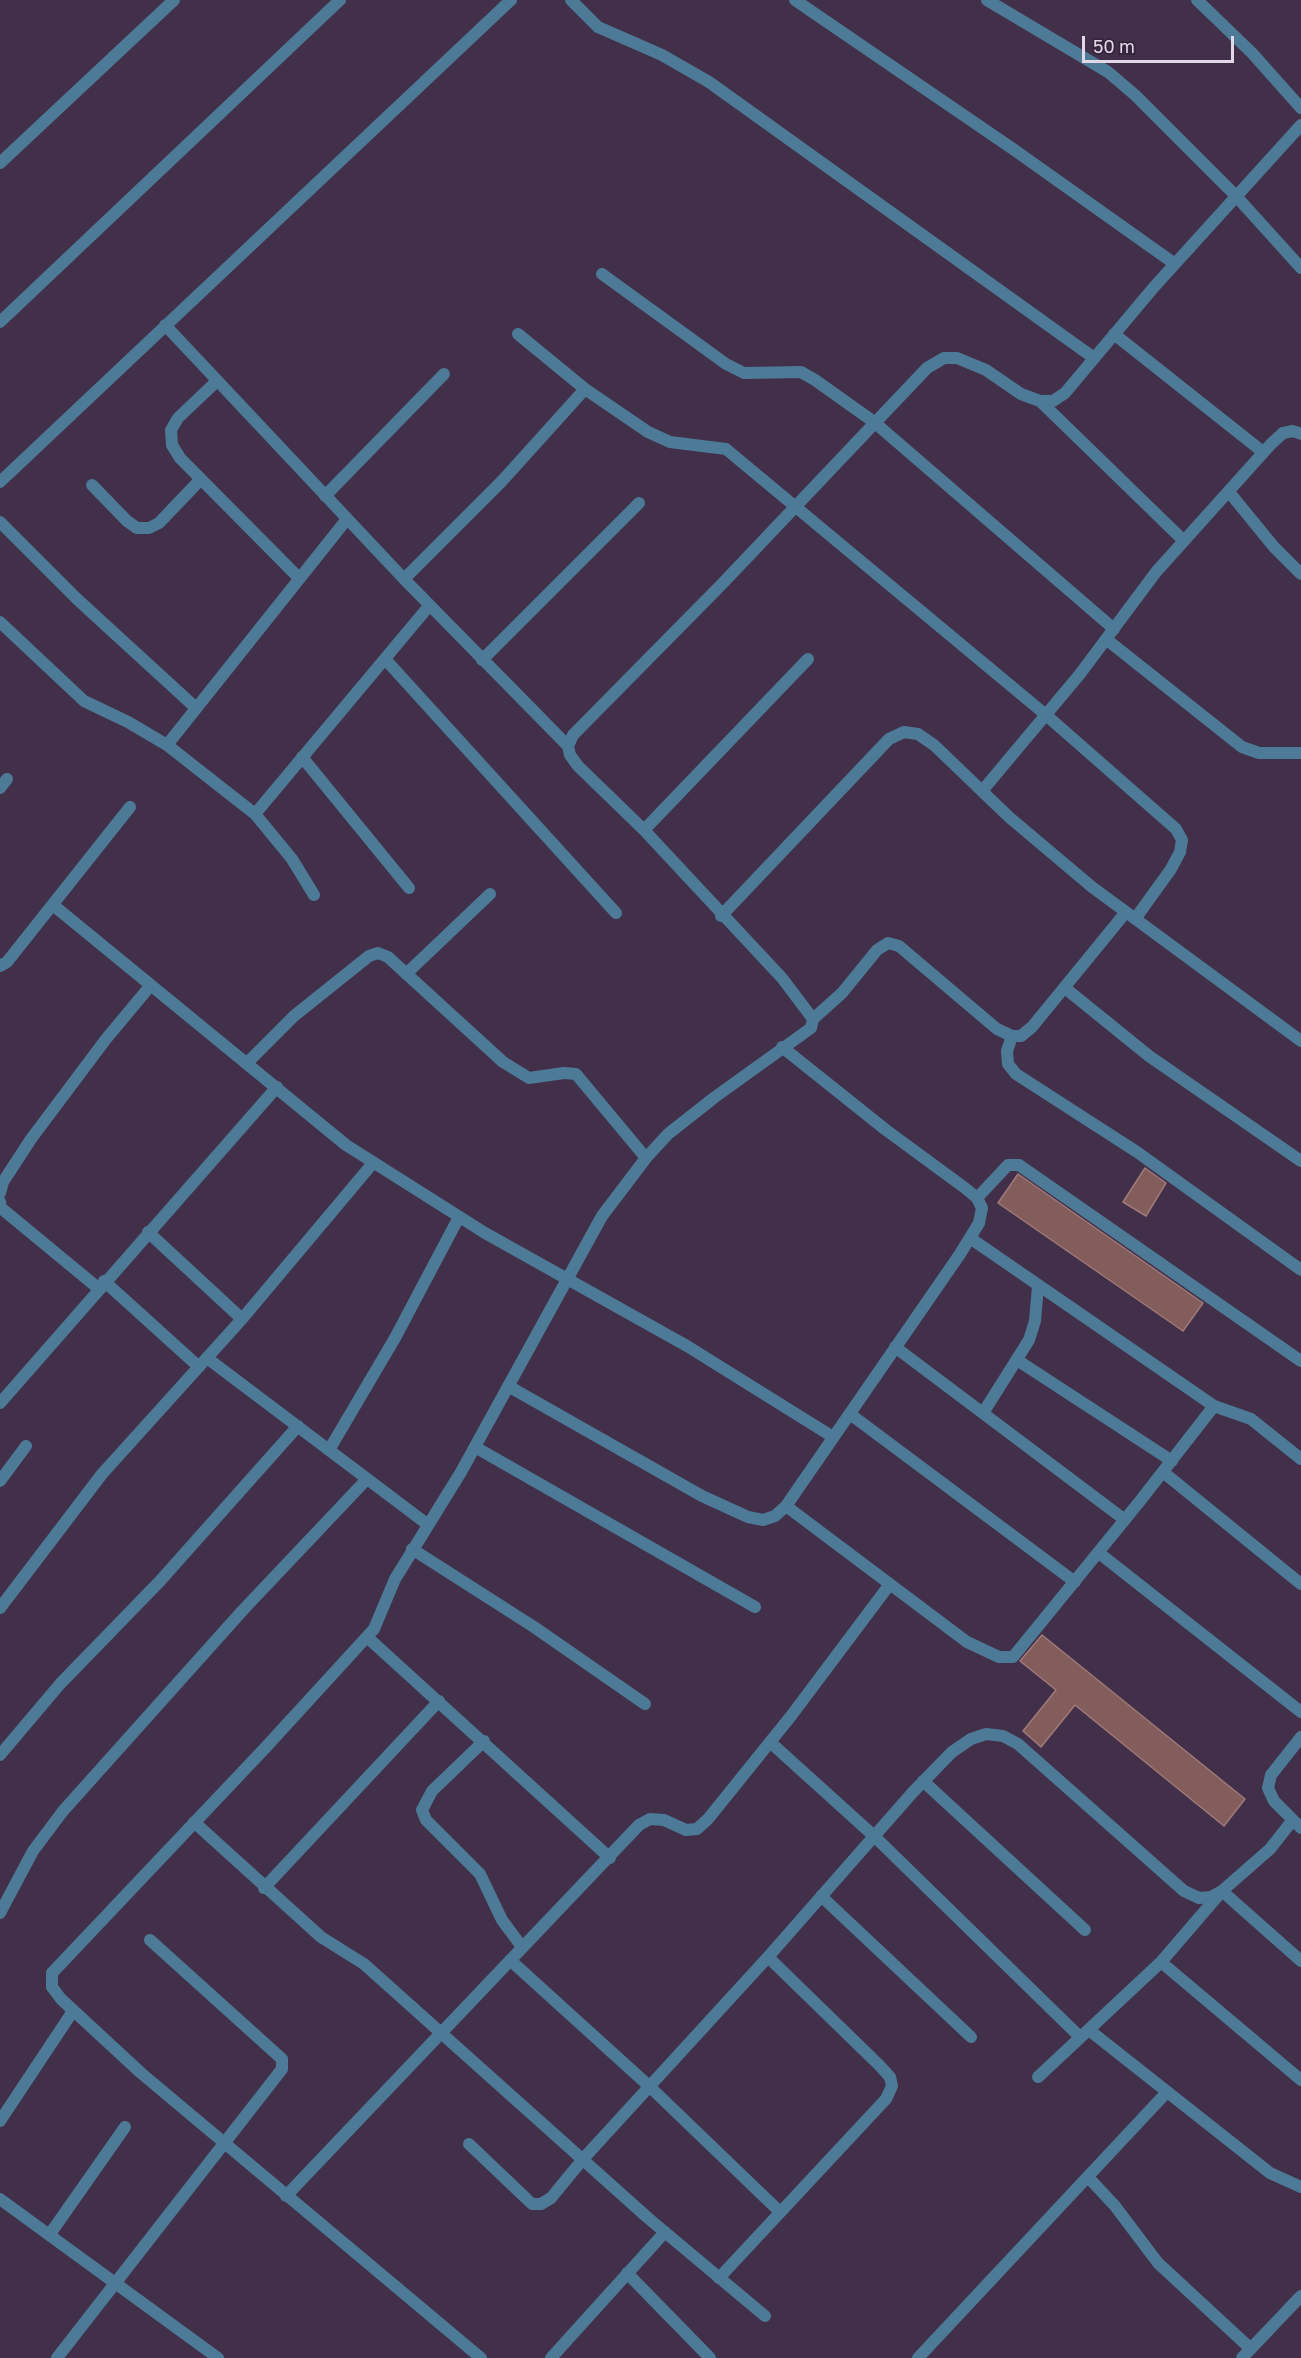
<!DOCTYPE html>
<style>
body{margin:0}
#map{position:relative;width:1301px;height:2358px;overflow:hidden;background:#422f49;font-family:"Golos Text",sans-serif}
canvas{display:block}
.scale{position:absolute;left:1082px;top:36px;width:152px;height:27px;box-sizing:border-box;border:3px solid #e3d8e8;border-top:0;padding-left:8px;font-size:18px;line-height:21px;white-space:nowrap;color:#e3d8e8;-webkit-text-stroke:4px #37253e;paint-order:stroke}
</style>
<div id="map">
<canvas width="1301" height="2358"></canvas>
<div class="scale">50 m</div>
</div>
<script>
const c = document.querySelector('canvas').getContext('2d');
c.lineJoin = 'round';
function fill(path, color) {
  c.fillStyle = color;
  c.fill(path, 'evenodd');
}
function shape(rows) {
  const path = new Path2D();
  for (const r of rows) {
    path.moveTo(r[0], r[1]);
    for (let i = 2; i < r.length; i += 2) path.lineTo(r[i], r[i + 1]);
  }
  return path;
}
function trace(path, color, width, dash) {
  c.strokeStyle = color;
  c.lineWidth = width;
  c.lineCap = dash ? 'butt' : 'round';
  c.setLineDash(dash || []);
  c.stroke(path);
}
const building = shape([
 [1145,1168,1166,1183,1146,1216,1123,1202,1145,1168],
 [1018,1174,1203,1303,1183,1331,998,1203,1018,1174],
 [1042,1635,1245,1799,1224,1826,1075,1705,1041,1747,1023,1731,1056,1690,1020,1661,1042,1635]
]);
const street = shape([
 [571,0,598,27,662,55,709,82,1094,358],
 [795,0,1013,149,1175,264],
 [987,0,1108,72,1135,95,1236,196,1301,268],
 [1197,0,1252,53,1301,108],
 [0,163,174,0],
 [602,274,726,364,744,373,801,372,815,380,874,422,1114,629],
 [0,322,340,0],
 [165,325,404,579,568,746],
 [518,334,585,389,648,432,670,442,726,449,1046,715,1176,829,1182,840,1180,852,1171,869,1135,919],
 [1114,334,1263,452],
 [217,381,178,418,171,430,172,445,180,458,299,578],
 [1040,401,1184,541],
 [0,482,511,0],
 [92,485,127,521,137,528,149,528,159,523,201,479],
 [1229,492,1274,547,1301,574],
 [325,496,444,374],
 [0,522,77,599,196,708],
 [404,579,502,481,585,389],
 [0,622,84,701,128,722,167,745,255,814,292,859,314,895],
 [1106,639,1242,747,1259,753,1301,753],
 [385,659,616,913],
 [482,660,639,503],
 [167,745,347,519],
 [302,757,409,888],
 [0,788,7,779],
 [982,791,1080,674,1156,572,1271,444,1283,433,1293,431,1301,434],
 [255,814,429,606],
 [644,830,808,659],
 [53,905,346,1145,485,1233,687,1346,833,1437],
 [721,916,889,739,904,732,918,734,934,745,1009,817,1092,887,1301,1041],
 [0,966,7,962,130,807],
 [406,974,490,894],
 [1065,988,1149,1056,1301,1161],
 [813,1019,842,993,877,950,888,943,899,946,997,1029,1012,1036,1021,1036,1032,1027,1126,912],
 [1012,1036,1007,1051,1008,1064,1016,1074,1137,1152,1301,1270],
 [247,1063,294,1016,369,956,378,953,388,957,503,1062,529,1078,564,1073,576,1074,646,1158],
 [0,1193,3,1182,31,1139,106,1039,151,985],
 [977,1198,1008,1165,1019,1165,1301,1361],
 [0,1202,1,1208,98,1288],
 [148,1232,242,1319],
 [970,1238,1214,1406,1251,1419,1301,1459],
 [104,1281,199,1367],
 [895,1347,1125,1520],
 [207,1358,427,1524],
 [1017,1360,1172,1461],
 [508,1386,702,1496,748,1517,763,1520,775,1516,786,1506,960,1254,979,1223,982,1208,977,1198,965,1188,886,1130,782,1047],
 [0,1403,277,1087],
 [983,1413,1029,1340,1035,1321,1038,1286],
 [850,1414,1075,1582],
 [475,1447,755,1607],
 [329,1450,395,1338,459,1217],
 [1163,1472,1301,1584],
 [0,1481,26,1446],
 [786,1506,967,1642,999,1657,1013,1657,1140,1501,1214,1406],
 [412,1549,534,1627,645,1704],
 [1099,1553,1301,1712],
 [0,1608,102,1474,242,1319,373,1163],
 [367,1637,610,1858],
 [1301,1737,1271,1775,1268,1788,1274,1801,1301,1828],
 [484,1741,432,1791,422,1810,426,1820,480,1874,502,1920,522,1947],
 [770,1742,874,1836,1080,2037],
 [0,1755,60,1684,160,1581,298,1426],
 [923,1781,1085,1930],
 [194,1822,321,1937,364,1964,648,2218,765,2316],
 [264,1888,439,1701],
 [821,1896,971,2037],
 [0,1913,33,1851,63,1811,243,1610,367,1479],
 [510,1960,649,2086,780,2212],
 [1161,1962,1301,2080],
 [1089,2030,1270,2173,1301,2187],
 [1038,2077,1161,1962,1222,1891,1301,1961],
 [0,2121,73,2011],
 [469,2144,532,2204,541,2204,551,2198,583,2159,768,1957,913,1792,952,1752,971,1739,986,1734,1003,1736,1018,1744,1184,1891,1199,1898,1211,1897,1222,1891,1270,1849,1292,1821],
 [1088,2177,1115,2206,1158,2263,1251,2349],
 [286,2196,639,1825,650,1819,664,1820,686,1830,697,1829,708,1819,791,1716,890,1584],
 [0,2199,218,2358],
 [50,2234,125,2127],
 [627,2273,710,2358],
 [719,2278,886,2099,892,2086,890,2077,879,2065,768,1957],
 [57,2358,282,2069,282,2059,150,1940],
 [481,2358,141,2073,61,1999,52,1987,52,1973,266,1747,374,1629,395,1579,461,1472,602,1216,646,1158,668,1134,715,1097,811,1028,813,1019,782,978,644,830,578,766,570,755,568,746,573,735,722,584,927,368,944,358,957,358,986,370,1021,394,1040,401,1053,401,1065,393,1154,287,1301,125],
 [551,2358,665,2232],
 [918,2358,1167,2092],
 [1242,2358,1301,2296]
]);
fill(building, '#825d5c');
trace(building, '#a17978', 1.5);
trace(street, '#4d7a97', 12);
</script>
